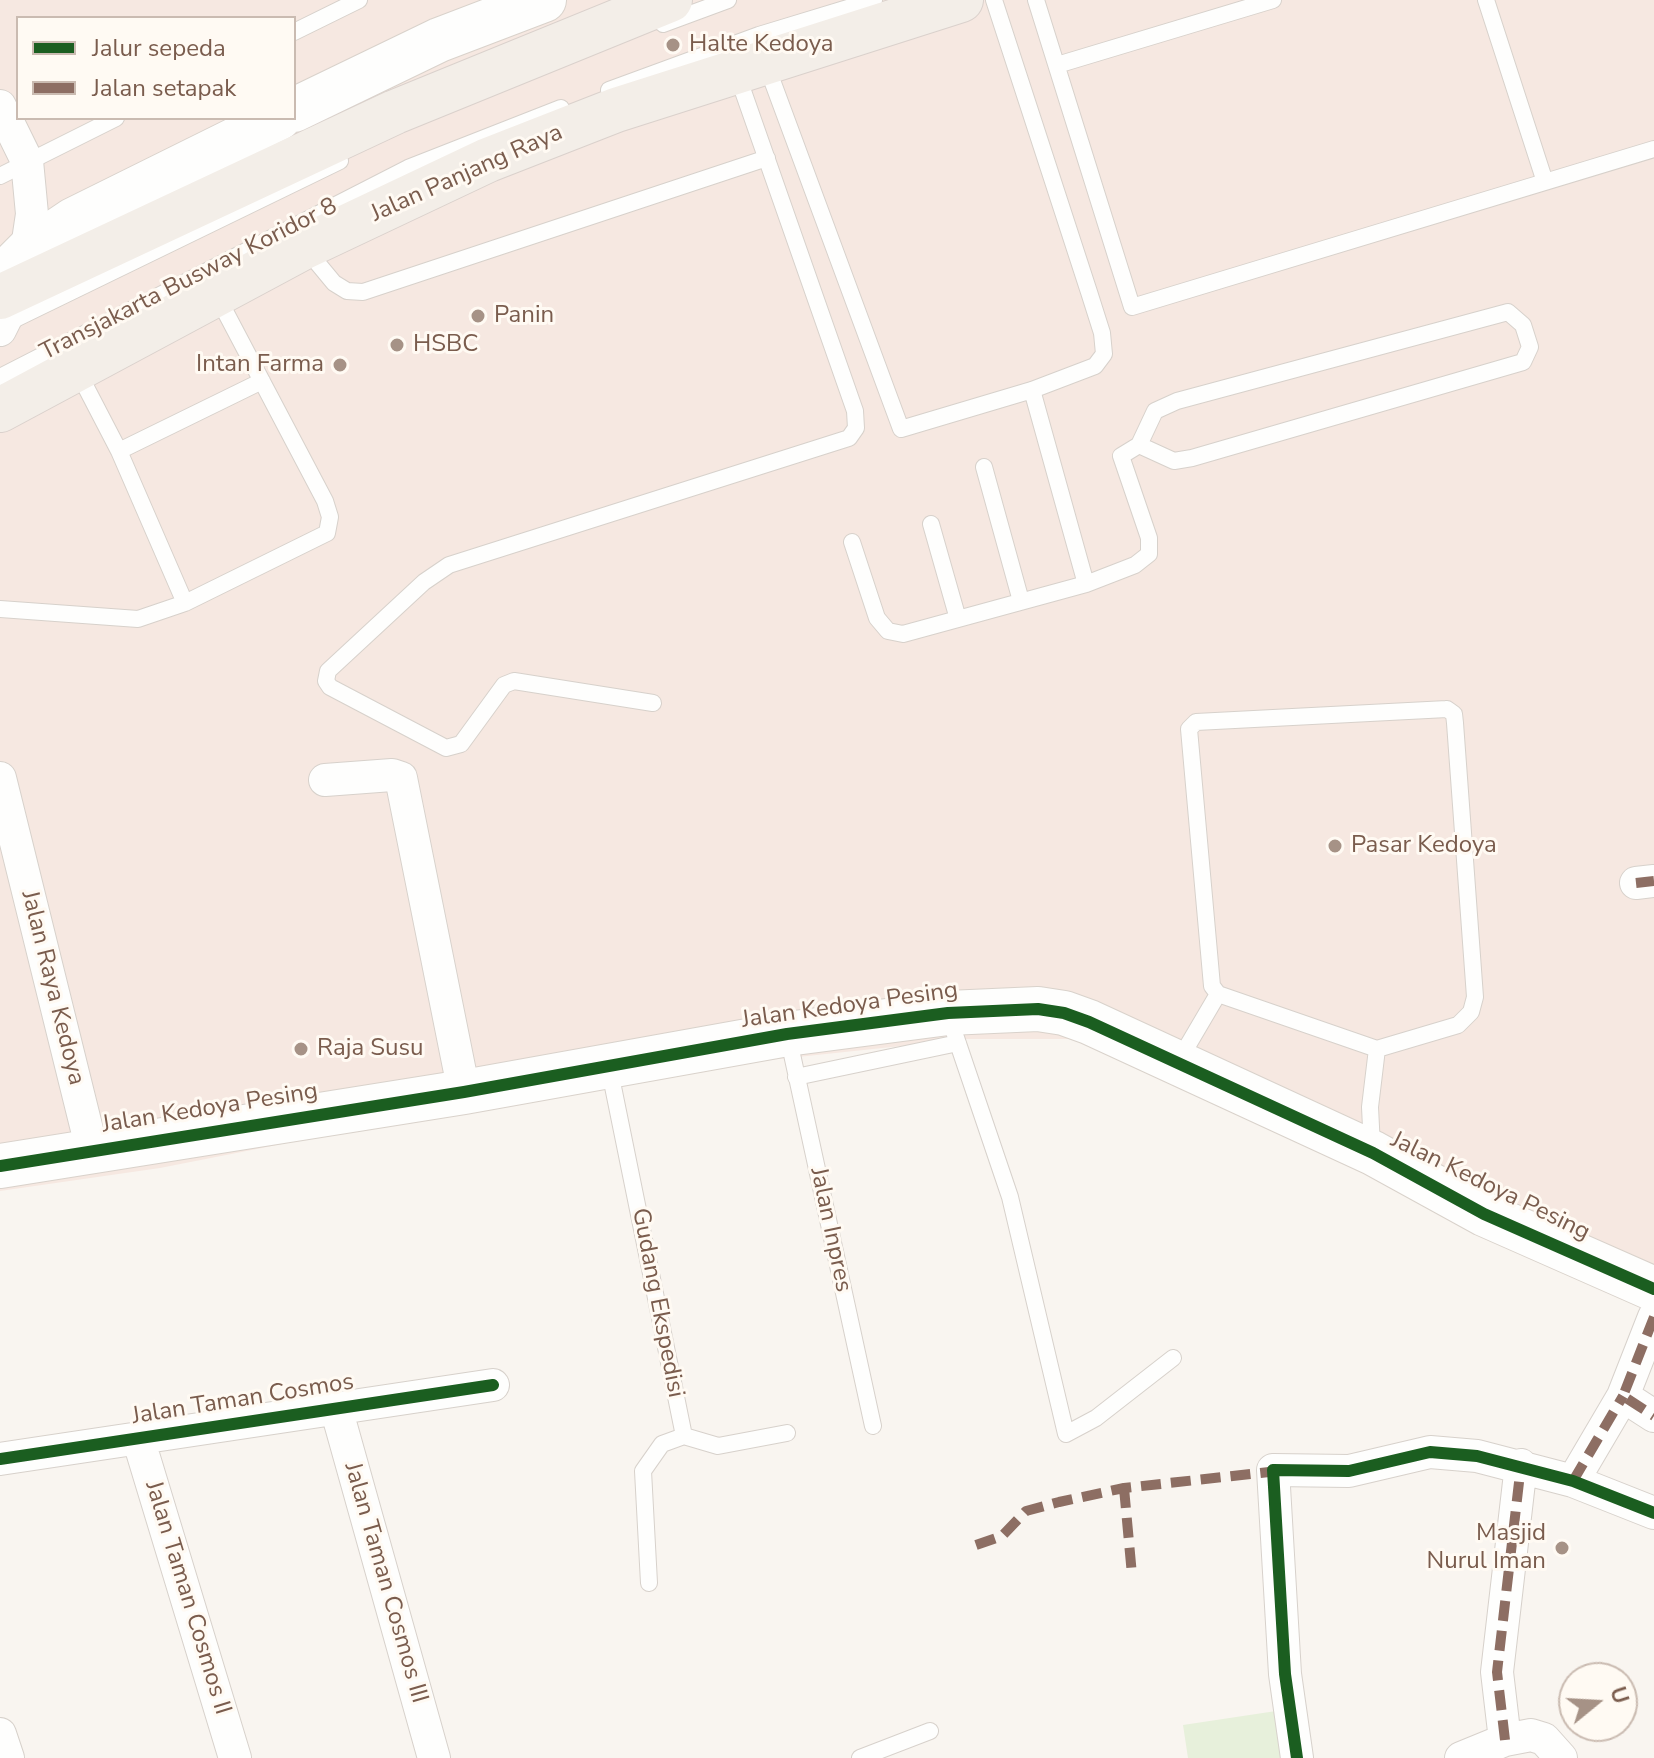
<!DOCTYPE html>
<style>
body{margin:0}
#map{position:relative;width:1654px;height:1758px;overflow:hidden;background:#f9f5f0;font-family:"Nunito Sans",sans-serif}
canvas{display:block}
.legend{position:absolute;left:16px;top:16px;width:280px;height:104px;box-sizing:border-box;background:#fffaf3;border:2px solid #cabbb1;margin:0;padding:10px 14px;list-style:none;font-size:24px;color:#7a5c4d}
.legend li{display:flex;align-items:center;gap:16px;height:40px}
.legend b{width:40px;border:2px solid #cabbb1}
.north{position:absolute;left:1558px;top:1662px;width:80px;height:80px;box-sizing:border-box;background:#fffaf3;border:2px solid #cabbb1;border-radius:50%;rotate:72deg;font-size:22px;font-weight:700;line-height:32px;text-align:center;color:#7a5c4d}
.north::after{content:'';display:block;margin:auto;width:28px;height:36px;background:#a69286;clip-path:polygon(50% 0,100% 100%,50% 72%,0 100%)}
</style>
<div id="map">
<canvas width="1654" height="1758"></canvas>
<ul class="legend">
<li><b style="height:10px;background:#1b5e20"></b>Jalur sepeda</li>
<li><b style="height:10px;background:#8d6e63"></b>Jalan setapak</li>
</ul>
<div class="north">U</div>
</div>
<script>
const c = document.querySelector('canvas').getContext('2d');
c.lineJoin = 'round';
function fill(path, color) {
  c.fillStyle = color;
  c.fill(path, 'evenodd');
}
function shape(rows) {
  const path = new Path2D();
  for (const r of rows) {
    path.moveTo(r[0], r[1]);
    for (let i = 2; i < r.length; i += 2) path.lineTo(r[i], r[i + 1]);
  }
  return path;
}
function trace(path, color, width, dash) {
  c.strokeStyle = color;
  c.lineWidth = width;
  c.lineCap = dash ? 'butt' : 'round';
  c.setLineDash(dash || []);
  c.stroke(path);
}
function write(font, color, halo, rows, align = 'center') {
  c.font = font + ' "Nunito Sans",sans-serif';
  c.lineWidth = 6;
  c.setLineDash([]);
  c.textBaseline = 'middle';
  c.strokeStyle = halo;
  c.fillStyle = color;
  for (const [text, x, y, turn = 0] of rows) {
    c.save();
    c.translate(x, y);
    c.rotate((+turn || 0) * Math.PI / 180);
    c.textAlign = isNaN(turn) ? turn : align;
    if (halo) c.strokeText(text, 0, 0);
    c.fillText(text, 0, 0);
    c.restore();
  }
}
const commercial = shape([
 [0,0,1654,0,1654,1290,1073,1039,967,1039,638,1074,160,1168,0,1191],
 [18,18,294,18,294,118,18,118]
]);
const green = shape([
 [1276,1711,1283,1758,1188,1758,1183,1725]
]);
const lane = shape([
 [1036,0,1132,307,1654,149],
 [1486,0,1545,182],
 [663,24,728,0],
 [294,32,359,0],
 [766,64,901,429,1032,390,1095,366,1104,354,1102,333,1089,292,994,0],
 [1057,65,1273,0],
 [609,90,759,35,874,0],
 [0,176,116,118],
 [305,248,334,283,347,291,363,292,767,158],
 [9,322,340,161],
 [78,372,119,451,185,603],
 [0,377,408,168,561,108],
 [1032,390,1086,584],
 [119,451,262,381],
 [984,467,1021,601],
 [931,524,958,619],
 [852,542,877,618,888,631,903,634,1086,584,1135,565,1149,554,1149,538,1121,456,1139,445,1155,411,1177,401,1508,312,1523,325,1530,347,1523,362,1192,458,1174,461,1139,445],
 [0,609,138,619,185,603,327,533,330,517,325,501,217,296],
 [653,703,514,681,504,685,461,744,446,748,330,687,326,681,328,671,424,582,449,565,849,438,856,428,855,411,737,74],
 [1447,709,1454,714,1455,723,1475,997,1471,1012,1458,1025,1377,1049,1218,994,1212,986,1189,729,1196,722,1447,709],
 [948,1014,1010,1197,1066,1434,1096,1418,1173,1358],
 [788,1036,873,1426],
 [1178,1062,1218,994],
 [609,1067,684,1436,718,1446,787,1433],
 [796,1077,958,1043],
 [1372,1147,1370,1107,1377,1049],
 [649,1583,643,1471,662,1444,684,1436],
 [860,1758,930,1731]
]);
const street = shape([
 [0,106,27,161,32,214,21,288,0,330],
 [0,778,92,1150],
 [325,780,392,775,401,778,464,1092],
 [1636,883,1654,881],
 [1654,1317,1623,1396,1654,1416],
 [336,1408,434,1758],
 [138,1438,235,1758],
 [0,1459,493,1385],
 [1573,1481,1623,1396],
 [0,1734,8,1758],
 [1505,1740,1497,1672,1521,1465],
 [1297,1758,1285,1674,1273,1470,1349,1471,1430,1452,1477,1456,1573,1481,1654,1513],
 [1461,1758,1505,1740,1531,1735,1544,1739,1561,1758]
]);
const secondary = shape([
 [294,110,439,40,544,0],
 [0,278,27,251,73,220,279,118],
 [0,1166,464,1092,787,1034,948,1013,1038,1009,1064,1013,1089,1022,1373,1153,1484,1214,1654,1289]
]);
const primary = shape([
 [0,297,395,112,670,0],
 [0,410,304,247,488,160,616,110,961,0]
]);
const quiet = shape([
 [1636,883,1654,881],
 [1654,1317,1623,1396,1654,1416],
 [1573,1481,1623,1396],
 [1124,1488,1132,1575],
 [976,1545,1002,1536,1026,1511,1059,1502,1124,1488,1278,1471],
 [1505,1740,1497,1672,1521,1465]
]);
const cycleway = shape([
 [0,1166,464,1092,787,1034,948,1013,1038,1009,1064,1013,1089,1022,1373,1153,1484,1214,1654,1289],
 [0,1459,493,1385],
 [1297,1758,1285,1674,1273,1470,1349,1471,1430,1452,1477,1456,1573,1481,1654,1513]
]);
const markers = [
 [673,45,8,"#a69286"],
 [478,316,8,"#a69286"],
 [397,345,8,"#a69286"],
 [340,365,8,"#a69286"],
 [1335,846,8,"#a69286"],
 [301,1049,8,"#a69286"],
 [1562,1548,8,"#a69286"]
];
const poiNames = [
 ["Halte Kedoya",689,45],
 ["Panin",494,316],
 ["HSBC",413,345],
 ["Intan Farma",324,365,"right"],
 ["Pasar Kedoya",1351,846],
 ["Raja Susu",317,1049],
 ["Masjid",1546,1534,"right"],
 ["Nurul Iman",1546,1562,"right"]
];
const streetNames = [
 ["Jalan Panjang Raya",467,174,-24],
 ["Transjakarta Busway Koridor 8",189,280,-27],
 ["Jalan Raya Kedoya",52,988,76],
 ["Jalan Kedoya Pesing",850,1006,-8],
 ["Jalan Kedoya Pesing",210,1109,-9],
 ["Jalan Kedoya Pesing",1490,1187,26],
 ["Jalan Inpres",830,1230,78],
 ["Gudang Ekspedisi",657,1303,79],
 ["Jalan Taman Cosmos",243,1400,-9],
 ["Jalan Taman Cosmos III",385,1583,74],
 ["Jalan Taman Cosmos II",187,1598,73]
];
fill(commercial, '#f6e8e1');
fill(green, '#e7f0db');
trace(lane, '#d7d1cb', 18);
trace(street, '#d7d1cb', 34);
trace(secondary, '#d9d2cb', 46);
trace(primary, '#dad1cc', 46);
trace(lane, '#fefefd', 16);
trace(street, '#fefefd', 32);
trace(secondary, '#fefefd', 44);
trace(primary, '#f3eee8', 44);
trace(quiet, '#8d6e63', 10, [20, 10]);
trace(cycleway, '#1b5e20', 12);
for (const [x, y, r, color] of markers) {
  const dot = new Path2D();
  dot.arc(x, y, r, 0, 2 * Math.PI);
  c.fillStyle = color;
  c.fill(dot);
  trace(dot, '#fffaf3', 3);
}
write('24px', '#7a5c4d', '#fffaf3', poiNames, 'left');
write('24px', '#7a5c4d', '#fffaf3', streetNames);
</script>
